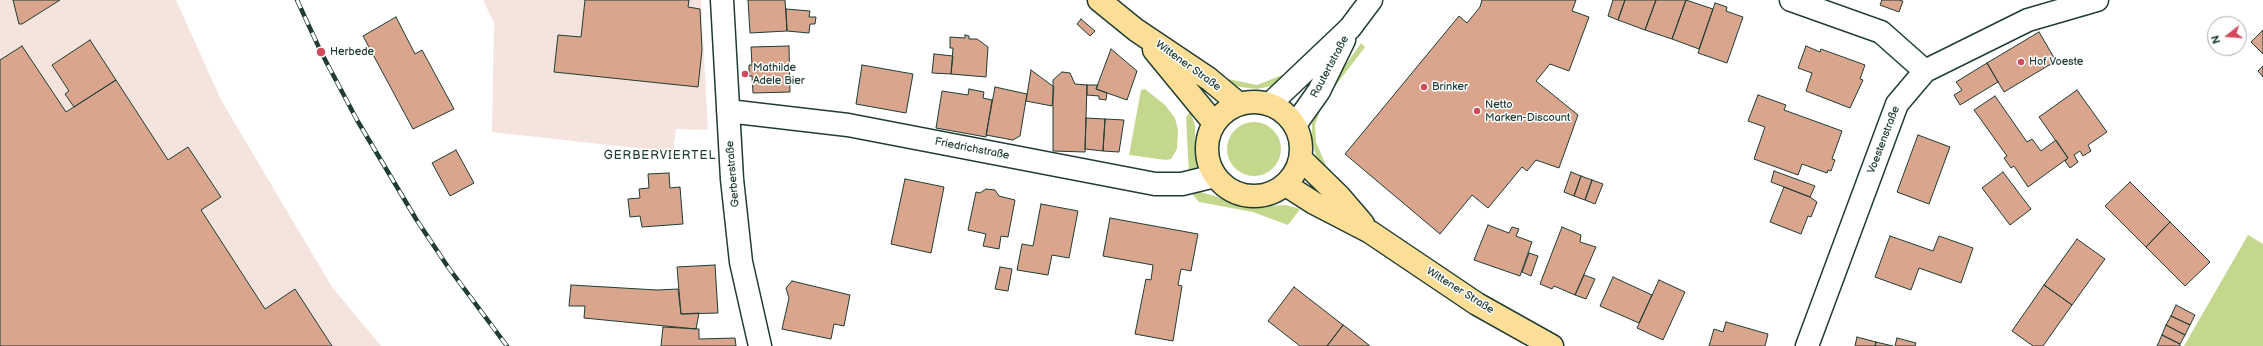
<!DOCTYPE html>
<meta charset="utf-8">
<style>
body{margin:0}
#map{position:relative;width:2263px;height:346px;overflow:hidden;background:#fff;font-family:"Balsamiq Sans",sans-serif}
canvas{display:block}
.north{position:absolute;left:2207px;top:16px;width:40px;height:40px;box-sizing:border-box;background:#fff;border:1px solid #a5b1ae;border-radius:50%;rotate:253deg;font-size:11px;font-weight:700;line-height:16px;text-align:center;color:#1f3d34}
.north::after{content:'';display:block;margin:auto;width:14px;height:18px;background:#d1495b;clip-path:polygon(50% 0,100% 100%,50% 72%,0 100%)}
</style>
<div id="map">
<canvas width="2263" height="346"></canvas>
<div class="north">N</div>
</div>
<script>
const c = document.querySelector('canvas').getContext('2d');
c.lineJoin = 'round';
function fill(path, color) {
  c.fillStyle = color;
  c.fill(path, 'evenodd');
}
function shape(rows) {
  const path = new Path2D();
  for (const r of rows) {
    if (r.length === 3) {
      path.moveTo(r[0] + r[2], r[1]);
      path.arc(r[0], r[1], r[2], 0, 2 * Math.PI);
      continue;
    }
    path.moveTo(r[0], r[1]);
    for (let i = 2; i < r.length; i += 2) path.lineTo(r[i], r[i + 1]);
  }
  return path;
}
function trace(path, color, width, dash) {
  c.strokeStyle = color;
  c.lineWidth = width;
  c.lineCap = dash ? 'butt' : 'round';
  c.setLineDash(dash || []);
  c.stroke(path);
}
function write(font, color, halo, rows, align = 'center') {
  c.font = font + ' "Balsamiq Sans",sans-serif';
  c.lineWidth = 3;
  c.setLineDash([]);
  c.textBaseline = 'middle';
  c.strokeStyle = halo;
  c.fillStyle = color;
  for (const [text, x, y, turn = 0] of rows) {
    c.save();
    c.translate(x, y);
    c.rotate((+turn || 0) * Math.PI / 180);
    c.textAlign = isNaN(turn) ? turn : align;
    if (halo) c.strokeText(text, 0, 0);
    c.fillText(text, 0, 0);
    c.restore();
  }
}
const built = shape([
 [0,0,176,0,221,100,332,287,381,346,0,346],
 [483,0,701,0,708,130,676,129,673,152,492,132,494,23]
]);
const green = shape([
 [1361,43,1365,47,1333,89,1329,89],
 [1282,75,1287,77,1272,86,1257,89,1240,87,1225,81,1228,79,1257,85],
 [1145,89,1165,105,1175,118,1178,130,1177,149,1171,159,1166,160,1129,155,1141,90],
 [1318,105,1321,108,1315,125,1316,142,1327,168,1326,173,1317,159,1312,142,1312,123],
 [1190,111,1195,125,1195,153,1197,167,1197,170,1189,174,1186,117],
 [1254,149,27],
 [1197,191,1218,197,1229,203,1244,207,1286,205,1300,209,1288,225,1253,212,1199,202,1191,193],
 [2248,235,2263,244,2263,346,2184,346]
]);
const building = shape([
 [13,0,60,0,22,24,19,24,13,0],
 [585,0,689,0,688,7,700,9,702,50,698,87,554,72,558,35,581,37,585,0],
 [748,0,785,0,787,31,750,33,748,0],
 [1482,0,1576,0,1572,11,1589,17,1569,71,1550,64,1536,81,1578,115,1559,168,1536,160,1527,171,1522,167,1488,208,1472,195,1440,234,1345,154,1459,16,1467,23,1480,7,1482,0],
 [1613,0,1625,0,1618,20,1608,16,1613,0],
 [1625,0,1656,0,1645,30,1618,20,1625,0],
 [1656,0,1686,0,1672,39,1645,30,1656,0],
 [1686,0,1713,9,1699,49,1672,39,1686,0],
 [1882,0,1899,0,1903,1,1899,12,1880,5,1882,0],
 [1715,3,1727,7,1726,11,1743,17,1727,63,1698,53,1715,3],
 [786,9,810,11,809,17,816,17,815,24,810,24,809,33,787,31,786,9],
 [396,17,415,54,422,50,454,109,413,129,363,36,396,17],
 [1081,19,1095,31,1090,36,1077,24,1081,19],
 [2263,30,2263,54,2251,42,2263,30],
 [2039,32,2056,61,2004,92,1987,63,2039,32],
 [965,35,969,36,969,39,977,39,988,47,986,77,951,74,953,48,950,48,950,37,965,38,965,35],
 [90,40,116,80,74,107,65,94,69,91,52,65,90,40],
 [22,46,66,112,116,80,168,160,188,147,221,197,201,210,265,309,295,289,332,346,0,346,0,60,22,46],
 [789,46,790,92,753,93,752,76,749,76,749,65,752,65,751,47,789,46],
 [1806,46,1820,52,1821,49,1865,65,1860,79,1863,80,1850,108,1806,91,1812,73,1798,68,1806,46],
 [1111,49,1137,71,1127,100,1096,89,1111,49],
 [934,54,953,56,951,74,932,73,934,54],
 [1987,63,1998,82,1960,105,1954,95,1962,90,1956,82,1987,63],
 [862,65,913,74,906,113,856,104,862,65],
 [2263,66,2263,77,2258,71,2263,66],
 [1031,70,1054,87,1052,106,1026,101,1031,70],
 [1062,72,1070,73,1075,84,1087,85,1085,152,1053,151,1053,80,1062,72],
 [1087,85,1098,85,1096,89,1107,93,1106,100,1099,99,1099,96,1087,95,1087,85],
 [995,87,1027,94,1020,136,1013,140,986,135,995,87],
 [969,89,984,92,983,98,992,100,986,137,936,128,942,91,968,95,969,89],
 [2077,90,2107,132,2088,145,2091,151,2083,156,2080,151,2074,155,2078,162,2070,168,2065,161,2068,158,2039,117,2077,90],
 [1758,95,1786,105,1784,110,1842,131,1832,159,1835,160,1831,171,1828,170,1827,173,1802,164,1798,175,1754,159,1765,127,1748,121,1758,95],
 [1995,96,2027,142,2032,139,2041,151,2056,140,2068,158,2028,187,2014,166,2011,168,2004,158,2007,156,1974,110,1995,96],
 [1086,118,1105,119,1103,151,1085,149,1086,118],
 [1105,119,1124,120,1119,152,1103,151,1105,119],
 [1918,135,1950,147,1929,204,1897,192,1918,135],
 [456,150,474,183,450,196,432,163,456,150],
 [1774,171,1815,186,1810,197,1771,182,1774,171],
 [1571,172,1581,176,1574,196,1564,192,1571,172],
 [2003,172,2031,209,2010,225,1982,188,2003,172],
 [669,173,670,188,680,187,683,224,642,227,640,216,630,217,628,199,640,198,639,189,649,188,648,174,669,173],
 [1581,176,1592,180,1585,200,1574,196,1581,176],
 [905,179,944,187,931,253,891,244,905,179],
 [1592,180,1603,184,1595,204,1585,200,1592,180],
 [2130,182,2170,222,2146,247,2105,206,2130,182],
 [1784,187,1810,197,1817,202,1811,217,1808,216,1801,234,1770,222,1784,187],
 [986,189,995,190,999,196,1015,200,1008,237,1001,236,999,249,983,246,986,234,968,230,976,192,980,193,986,189],
 [1041,204,1078,211,1069,258,1052,255,1048,275,1017,270,1022,244,1033,246,1041,204],
 [1110,218,1198,234,1191,271,1181,269,1178,285,1182,286,1173,341,1135,334,1146,279,1151,280,1153,265,1103,256,1110,218],
 [2170,222,2210,262,2185,286,2146,247,2170,222],
 [1488,225,1509,233,1512,227,1519,229,1516,236,1532,242,1520,276,1474,260,1488,225],
 [1562,227,1581,235,1580,242,1596,247,1575,295,1554,286,1552,289,1540,284,1562,227],
 [1890,236,1933,251,1939,236,1973,248,1961,283,1919,268,1911,290,1875,277,1890,236],
 [2077,239,2105,259,2072,305,2044,285,2077,239],
 [1529,253,1538,256,1531,276,1522,272,1529,253],
 [715,265,718,313,681,314,677,267,715,265],
 [1000,267,1012,269,1008,291,995,289,1000,267],
 [1584,275,1595,279,1586,299,1575,295,1584,275],
 [1613,277,1652,295,1639,323,1600,306,1613,277],
 [1659,280,1685,292,1663,340,1637,328,1659,280],
 [792,281,850,295,844,326,834,324,831,339,782,329,789,298,786,288,792,281],
 [571,285,657,290,678,289,681,314,699,313,696,329,584,318,585,306,569,306,571,285],
 [2044,285,2072,305,2043,346,2033,346,2012,331,2044,285],
 [1294,287,1343,325,1327,346,1300,346,1268,321,1294,287],
 [2176,305,2195,315,2190,325,2171,316,2176,305],
 [2171,316,2190,325,2185,335,2166,325,2171,316],
 [1726,322,1768,334,1765,346,1709,346,1714,329,1723,332,1726,322],
 [1343,325,1346,327,1370,346,1327,346,1343,325],
 [2166,325,2185,335,2180,344,2162,335,2166,325],
 [663,327,699,329,699,339,735,338,736,346,661,346,663,327],
 [2162,335,2180,344,2180,346,2157,346,2162,335],
 [1857,337,1876,342,1875,346,1855,346,1857,337],
 [1897,338,1916,343,1915,346,1895,346,1897,338],
 [1876,342,1893,346,1875,346,1876,342]
]);
const minor = shape([
 [722,0,732,179,741,262,760,346],
 [1791,0,1881,32,1925,71],
 [1270,104,1350,28,1371,0],
 [728,111,848,125,1155,184,1182,184,1215,176],
 [1295,125,1319,91,1344,40],
 [1807,346,1897,104,1925,71,2028,20,2097,0]
]);
const major = shape([
 [1099,0,1136,30,1209,79,1239,104],
 [1154,50,1214,123],
 [1254,149,47],
 [1301,159,1339,196,1363,224],
 [1286,185,1314,203,1370,232,1477,304,1552,346]
]);
const rail = shape([
 [297,0,321,52,357,120,416,219,448,267,507,346]
]);
const markers = [
 [321,52,5,"#d1495b"],
 [2021,62,4,"#d1495b"],
 [745,74,4,"#d1495b"],
 [1424,87,4,"#d1495b"],
 [1477,111,4,"#d1495b"]
];
const poiNames = [
 ["Herbede",330,52],
 ["Hof Voeste",2029,62],
 ["Mathilde",753,68],
 ["Adele Bier",753,81],
 ["Brinker",1432,87],
 ["Netto",1485,105],
 ["Marken-Discount",1485,118]
];
const streetNames = [
 ["Wittener Straße",1188,66,36],
 ["Rautertstraße",1330,67,-62],
 ["Voestenstraße",1884,140,-69],
 ["Friedrichstraße",972,149,11],
 ["Gerberstraße",733,174,-95],
 ["Wittener Straße",1460,291,32]
];
const neighbourhoodNames = [
 ["GERBERVIERTEL",660,156]
];
fill(built, '#f4e4dd');
fill(green, '#c3d88d');
fill(building, '#d9a58d');
trace(building, '#1f3d34', 1);
trace(minor, '#1f3d34', 25);
trace(major, '#1f3d34', 25);
trace(minor, '#fff', 22);
trace(major, '#fdde96', 22);
trace(rail, '#1f3d34', 4.5);
trace(rail, '#fff', 3, [9]);
for (const [x, y, r, color] of markers) {
  const dot = new Path2D();
  dot.arc(x, y, r, 0, 2 * Math.PI);
  c.fillStyle = color;
  c.fill(dot);
  trace(dot, '#fff', 1.5);
}
write('11px', '#1f3d34', '#fff', poiNames, 'left');
write('11px', '#1f3d34', '#fff', streetNames);
c.letterSpacing = '1px';
write('12px', '#1f3d34', '#fff', neighbourhoodNames);
c.letterSpacing = '0px';
</script>
